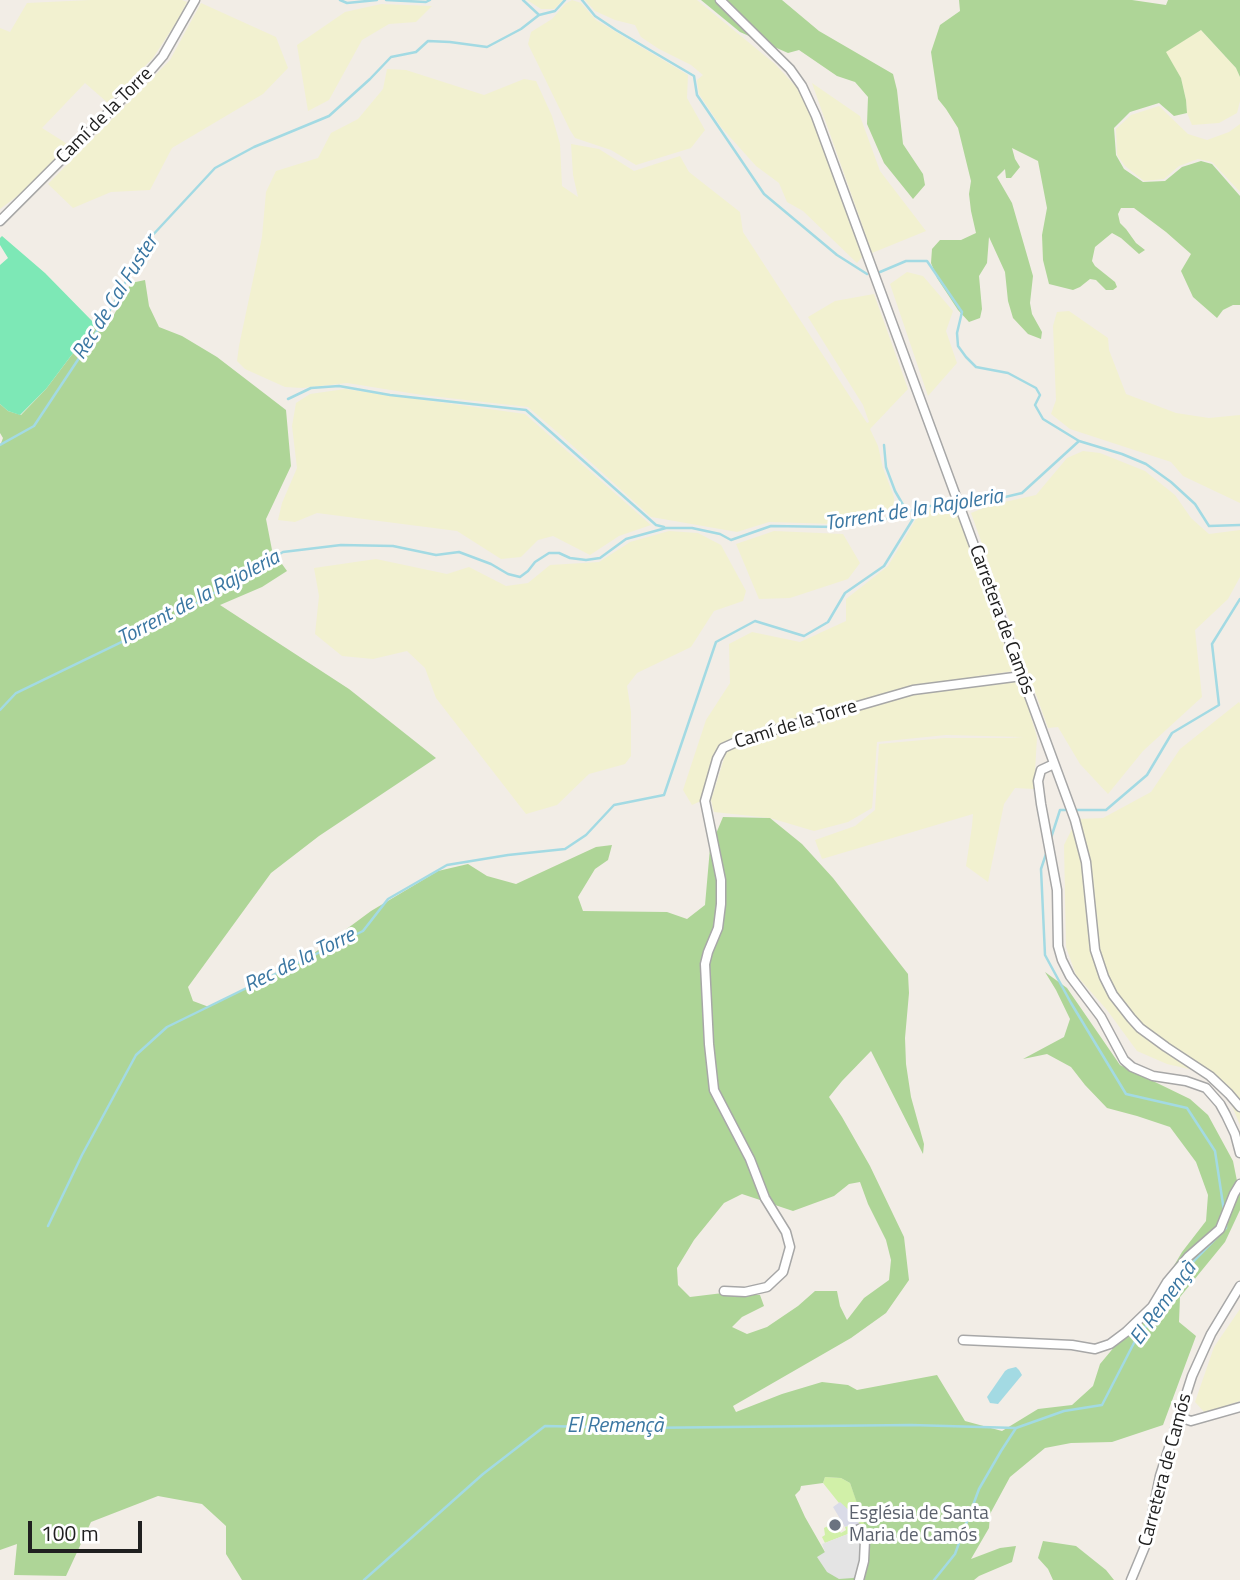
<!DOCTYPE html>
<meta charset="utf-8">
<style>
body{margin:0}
#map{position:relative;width:1240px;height:1580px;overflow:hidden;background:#f2ede6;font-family:"Titillium Web",sans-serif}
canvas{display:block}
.scale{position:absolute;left:28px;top:1521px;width:114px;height:32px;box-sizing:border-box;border:4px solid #202020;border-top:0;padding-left:9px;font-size:21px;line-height:24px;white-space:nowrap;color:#202020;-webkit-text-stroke:5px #fff;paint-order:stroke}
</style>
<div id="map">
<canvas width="1240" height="1580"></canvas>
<div class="scale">100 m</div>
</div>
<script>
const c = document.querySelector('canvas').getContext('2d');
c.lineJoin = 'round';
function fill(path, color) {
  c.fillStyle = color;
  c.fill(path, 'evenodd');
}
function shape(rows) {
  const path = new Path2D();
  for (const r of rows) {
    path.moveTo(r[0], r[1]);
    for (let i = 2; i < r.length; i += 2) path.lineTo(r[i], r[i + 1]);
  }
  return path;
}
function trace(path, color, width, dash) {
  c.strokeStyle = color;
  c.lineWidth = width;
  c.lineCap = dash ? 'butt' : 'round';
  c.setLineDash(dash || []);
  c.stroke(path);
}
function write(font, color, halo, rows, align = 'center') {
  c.font = font + ' "Titillium Web",sans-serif';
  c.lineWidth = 6;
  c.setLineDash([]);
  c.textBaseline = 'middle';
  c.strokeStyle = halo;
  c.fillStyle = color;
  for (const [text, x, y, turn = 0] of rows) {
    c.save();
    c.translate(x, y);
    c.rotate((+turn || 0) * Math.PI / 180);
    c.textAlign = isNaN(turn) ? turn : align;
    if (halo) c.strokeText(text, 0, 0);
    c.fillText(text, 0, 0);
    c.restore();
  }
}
const farmland = shape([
 [90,0,182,0,187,2,179,18,153,58,108,103,85,83,42,128,69,145,20,194,0,209,0,28,10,32,27,3],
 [527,0,563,0,554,9,541,9],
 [572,0,581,3,596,20,688,75,687,98,705,130,691,148,636,165,611,150,575,138,570,130,528,44,531,32,552,19,565,4],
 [585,0,697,0,775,64,800,91,816,129,862,257,857,263,803,211,787,202,779,183,756,166,721,127,699,94,697,80,703,75,691,65,659,49,641,37,635,25,615,20,595,11],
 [201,3,276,37,288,68,263,94,172,148,150,190,111,192,73,208,48,184,170,60],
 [381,4,432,6,416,22,389,24,362,40,329,100,308,111,297,45,345,12],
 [1201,30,1236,68,1240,77,1240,101,1237,113,1219,123,1192,125,1187,113,1186,100,1181,78,1165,52],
 [387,69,406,70,484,95,524,79,536,81,552,116,560,144,562,186,578,197,573,175,571,144,599,149,634,171,680,156,689,172,740,212,743,232,867,423,869,422,863,405,808,317,835,301,874,294,908,389,870,429,878,446,883,468,894,497,894,508,883,514,834,524,769,522,737,532,663,519,651,517,563,437,528,407,422,395,347,383,302,388,285,387,245,369,237,361,239,346,262,237,266,192,276,171,318,158,331,133,358,119,383,89],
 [812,83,860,116,880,171,926,231,872,253],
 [1159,106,1188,134,1207,140,1229,132,1240,124,1240,192,1212,162,1198,159,1179,166,1164,179,1144,181,1125,166,1117,155,1116,129,1131,115],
 [907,272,923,276,953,311,946,331,957,363,928,396,890,284],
 [1069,311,1108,338,1109,350,1126,394,1176,413,1209,418,1240,415,1240,503,1183,476,1171,462,1070,429,1051,414,1056,400,1053,326,1057,312],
 [345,389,525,414,651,525,619,536,590,555,553,536,538,540,521,557,501,559,457,531,317,513,295,522,278,520,282,503,297,468,292,426,296,403,310,394],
 [1083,451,1100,453,1145,471,1175,495,1191,518,1209,534,1240,530,1240,577,1228,599,1195,630,1202,697,1143,751,1108,794,1080,764,1058,727,1048,728,971,513,991,505,1036,495,1067,458],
 [945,509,957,511,1014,671,908,687,737,736,718,746,701,801,692,805,683,790,706,720,730,683,729,644,752,632,800,642,846,621,846,599,888,566,919,514,928,510],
 [669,531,698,533,721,545,746,591,743,601,714,611,691,647,637,673,627,686,631,712,631,756,625,764,589,774,557,805,526,814,436,698,425,668,407,651,373,659,342,656,315,634,319,596,314,568,376,559,447,574,469,567,506,586,528,583,550,565,599,562,630,542],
 [774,531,843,534,860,563,848,579,790,598,759,599,736,544],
 [1020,680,1037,737,1034,789,1015,788,1004,804,988,882,966,866,972,826,973,814,822,859,815,840,855,826,875,810,879,744,944,738,1010,738,1024,737,946,735,877,742,872,808,848,822,814,831,770,818,714,812,711,800,726,752,744,742,910,695],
 [1239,702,1240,704,1240,1125,1230,1101,1202,1072,1167,1064,1137,1051,1107,1010,1076,975,1066,947,1064,845,1077,819,1103,818,1151,792,1180,749],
 [1240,1309,1240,1401,1205,1413,1195,1402,1214,1347]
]);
const grass = shape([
 [825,1477,841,1478,850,1483,866,1527,862,1528,853,1514,839,1503,823,1483],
 [850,1525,853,1532,825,1543,822,1537,825,1535,824,1528,828,1526,831,1532,838,1529,841,1533,846,1530,845,1527]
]);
const forest = shape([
 [701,0,782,0,819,31,893,74,897,90,903,144,923,174,925,185,913,199,884,163,867,124,868,97,855,82,837,76,799,50,788,53,740,32],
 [959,0,1132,0,1166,5,1168,0,1240,0,1240,77,1236,68,1201,30,1166,52,1181,78,1186,100,1187,113,1174,116,1159,103,1130,112,1114,128,1116,155,1124,169,1143,182,1165,181,1182,167,1201,161,1212,164,1240,196,1240,305,1233,305,1223,310,1217,318,1193,297,1181,271,1191,254,1166,232,1134,208,1121,208,1118,214,1120,223,1126,229,1136,243,1145,250,1139,254,1121,238,1112,233,1095,247,1092,261,1095,266,1115,282,1117,287,1113,290,1106,290,1096,280,1090,279,1080,287,1073,290,1049,284,1043,260,1042,235,1047,208,1038,161,1012,148,1015,159,1020,167,1011,178,1006,178,1005,169,997,177,1012,203,1033,276,1030,303,1032,314,1042,332,1041,339,1028,334,1013,318,1008,301,1005,272,989,237,987,263,979,276,982,309,980,318,969,322,958,310,937,278,931,263,932,249,940,240,961,240,976,233,971,211,969,194,971,181,958,128,946,109,938,99,932,59,931,52,940,25,960,11],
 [145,280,149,306,159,327,182,336,217,357,286,410,291,466,266,519,272,550,287,571,262,587,220,605,349,689,436,758,319,836,271,873,188,987,193,1001,209,1007,306,959,371,911,438,871,468,864,487,876,516,884,596,847,612,845,608,860,595,869,578,897,583,911,667,912,687,919,705,905,710,848,723,817,770,818,802,844,833,878,908,974,909,993,905,1038,906,1064,911,1097,924,1144,923,1154,871,1051,842,1081,829,1097,842,1117,870,1166,904,1237,909,1280,886,1313,851,1338,733,1406,736,1412,782,1394,822,1382,848,1385,857,1390,937,1375,965,1421,1002,1431,1038,1409,1072,1405,1093,1386,1100,1364,1155,1298,1182,1252,1206,1221,1208,1195,1196,1162,1170,1127,1137,1116,1107,1108,1085,1085,1071,1067,1047,1054,1023,1059,1064,1037,1070,1019,1056,990,1045,972,1067,988,1120,1065,1190,1099,1208,1115,1233,1161,1240,1196,1240,1210,1225,1242,1180,1297,1179,1322,1196,1336,1163,1425,1112,1442,1071,1443,1045,1448,1010,1477,990,1514,989,1528,971,1559,1000,1548,1016,1546,1012,1562,979,1576,974,1580,242,1580,226,1554,226,1526,202,1504,158,1496,91,1522,66,1576,14,1575,17,1544,0,1550,0,446,3,438,0,433,0,404,8,411,21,415,46,389,95,324,108,326,131,283],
 [860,1182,868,1204,886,1240,891,1260,889,1280,864,1298,847,1320,840,1306,837,1291,815,1291,798,1306,767,1327,747,1334,732,1327,742,1317,764,1306,760,1295,723,1293,690,1297,678,1285,677,1268,694,1240,724,1203,742,1194,793,1211,834,1196,849,1184],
 [825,1477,841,1478,850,1483,868,1535,869,1546,825,1552,805,1517,795,1495,800,1490,801,1486,823,1483],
 [1043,1541,1076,1546,1106,1570,1114,1580,1053,1580,1048,1569,1038,1558]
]);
const pitch = shape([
 [2,236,45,273,95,324,46,389,20,415,8,411,0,404,0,265,8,258,0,245,0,238]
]);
const parking = shape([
 [866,1527,869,1546,869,1562,865,1574,853,1578,839,1579,827,1572,817,1557,825,1552,822,1544]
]);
const plaza = shape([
 [840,1502,853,1514,862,1528,853,1532,850,1525,845,1527,833,1507]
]);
const water = shape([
 [1016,1367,1019,1370,1022,1375,998,1404,990,1403,987,1397,1005,1371,1008,1369]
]);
const stream = shape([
 [340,0,347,3,377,0],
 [386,0,426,2,430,0],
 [523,0,538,14],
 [582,0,595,16,616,30,694,76,697,95,764,194,837,255,867,274],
 [880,272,906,261,927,261,962,312,957,333,958,346,966,357,976,367,1008,373,1036,388,1040,395,1035,405,1043,419,1079,441,1122,454,1146,464,1171,482,1195,504,1209,526,1240,525],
 [288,399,311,388,339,386,390,395,526,410,656,525,664,527],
 [0,445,34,426,105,319,150,238,215,168,254,147,329,116,370,79,391,57,416,52,428,41,450,42,487,47,521,29,539,15,555,11,565,0],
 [884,445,886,467,895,491,906,510],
 [0,710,16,693,175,616,283,552,341,545,393,546,436,555,459,552,491,564,508,574,520,577,528,571,535,562,549,553,559,553,570,558,586,560,600,558,626,539,666,528,692,528,720,534,731,540,771,526,839,527,861,522,893,518,906,510,918,511,928,506,955,506,984,502,1022,493,1079,441],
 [1050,841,1060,810,1106,810,1147,775,1172,733,1219,705,1212,644,1240,599],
 [1047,851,1041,869,1045,955,1071,1003,1126,1094,1187,1108,1215,1151,1224,1211],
 [48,1226,82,1155,136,1055,167,1027,363,931,388,899,447,865,508,855,565,849,586,835,614,805,664,795,716,642,755,621,804,636,828,622,845,593,884,566,918,511],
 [364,1580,483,1474,545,1426,638,1428,911,1425,1016,1428,1064,1411,1102,1405,1135,1341,1194,1261,1226,1228,1226,1225],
 [934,1580,955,1554,979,1489,1001,1451,1016,1428]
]);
const minor = shape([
 [720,0,790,69,802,86,816,116,1075,820,1086,862,1095,950,1104,977,1113,995,1131,1018,1140,1028,1166,1047,1210,1076,1229,1094,1240,1107],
 [0,221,151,70,163,56,195,0],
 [1054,764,1041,770,1038,781,1041,804,1057,890,1058,946,1062,960,1070,976,1101,1017,1124,1060,1132,1067,1153,1076,1186,1081,1206,1088,1220,1104,1226,1115,1235,1134,1240,1153],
 [724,1291,745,1292,767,1287,783,1272,790,1247,786,1232,765,1198,750,1159,714,1090,709,1044,705,964,708,952,718,928,721,904,721,880,705,801,717,759,723,748,743,739,913,690,1022,676],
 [963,1340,1072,1345,1095,1349,1110,1344,1126,1332,1152,1307,1167,1282,1188,1257,1220,1229,1234,1194,1240,1184],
 [1179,1417,1191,1421,1240,1407],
 [859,1580,864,1561,865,1540,859,1529],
 [1131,1580,1146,1544,1160,1476,1192,1376,1211,1334,1240,1286]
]);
const markers = [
 [835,1525,7,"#6b7280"]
];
const streetNames = [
 ["Camí de la Torre",105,116,-45],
 ["Carretera de Camós",1001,620,70],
 ["Camí de la Torre",796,725,-17],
 ["Carretera de Camós",1166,1470,-75]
];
const worshipNames = [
 ["Església de Santa",849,1514],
 ["Maria de Camós",849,1536]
];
const waterNames = [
 ["Rec de Cal Fuster",116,298,-58],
 ["Torrent de la Rajoleria",914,511,-9],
 ["Torrent de la Rajoleria",199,599,-28],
 ["Rec de la Torre",300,961,-26],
 ["El Remençà",1164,1304,-54],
 ["El Remençà",615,1427]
];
fill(farmland, '#f2f1d0');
fill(grass, '#d1f0a8');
fill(forest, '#aed597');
fill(pitch, '#7de8b6');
fill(parking, '#e4e4e4');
fill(plaza, '#dadbe8');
fill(water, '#a3dae3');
trace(stream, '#a3dae3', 2.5);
trace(minor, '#a7a7a7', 11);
trace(minor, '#fff', 8);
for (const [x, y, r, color] of markers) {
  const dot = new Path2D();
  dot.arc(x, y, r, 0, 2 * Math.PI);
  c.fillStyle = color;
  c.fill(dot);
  trace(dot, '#fff', 2.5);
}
write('19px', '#202020', '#fff', streetNames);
write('19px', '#5b616d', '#fff', worshipNames, 'left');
write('italic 21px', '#3b77a2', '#fff', waterNames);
</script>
